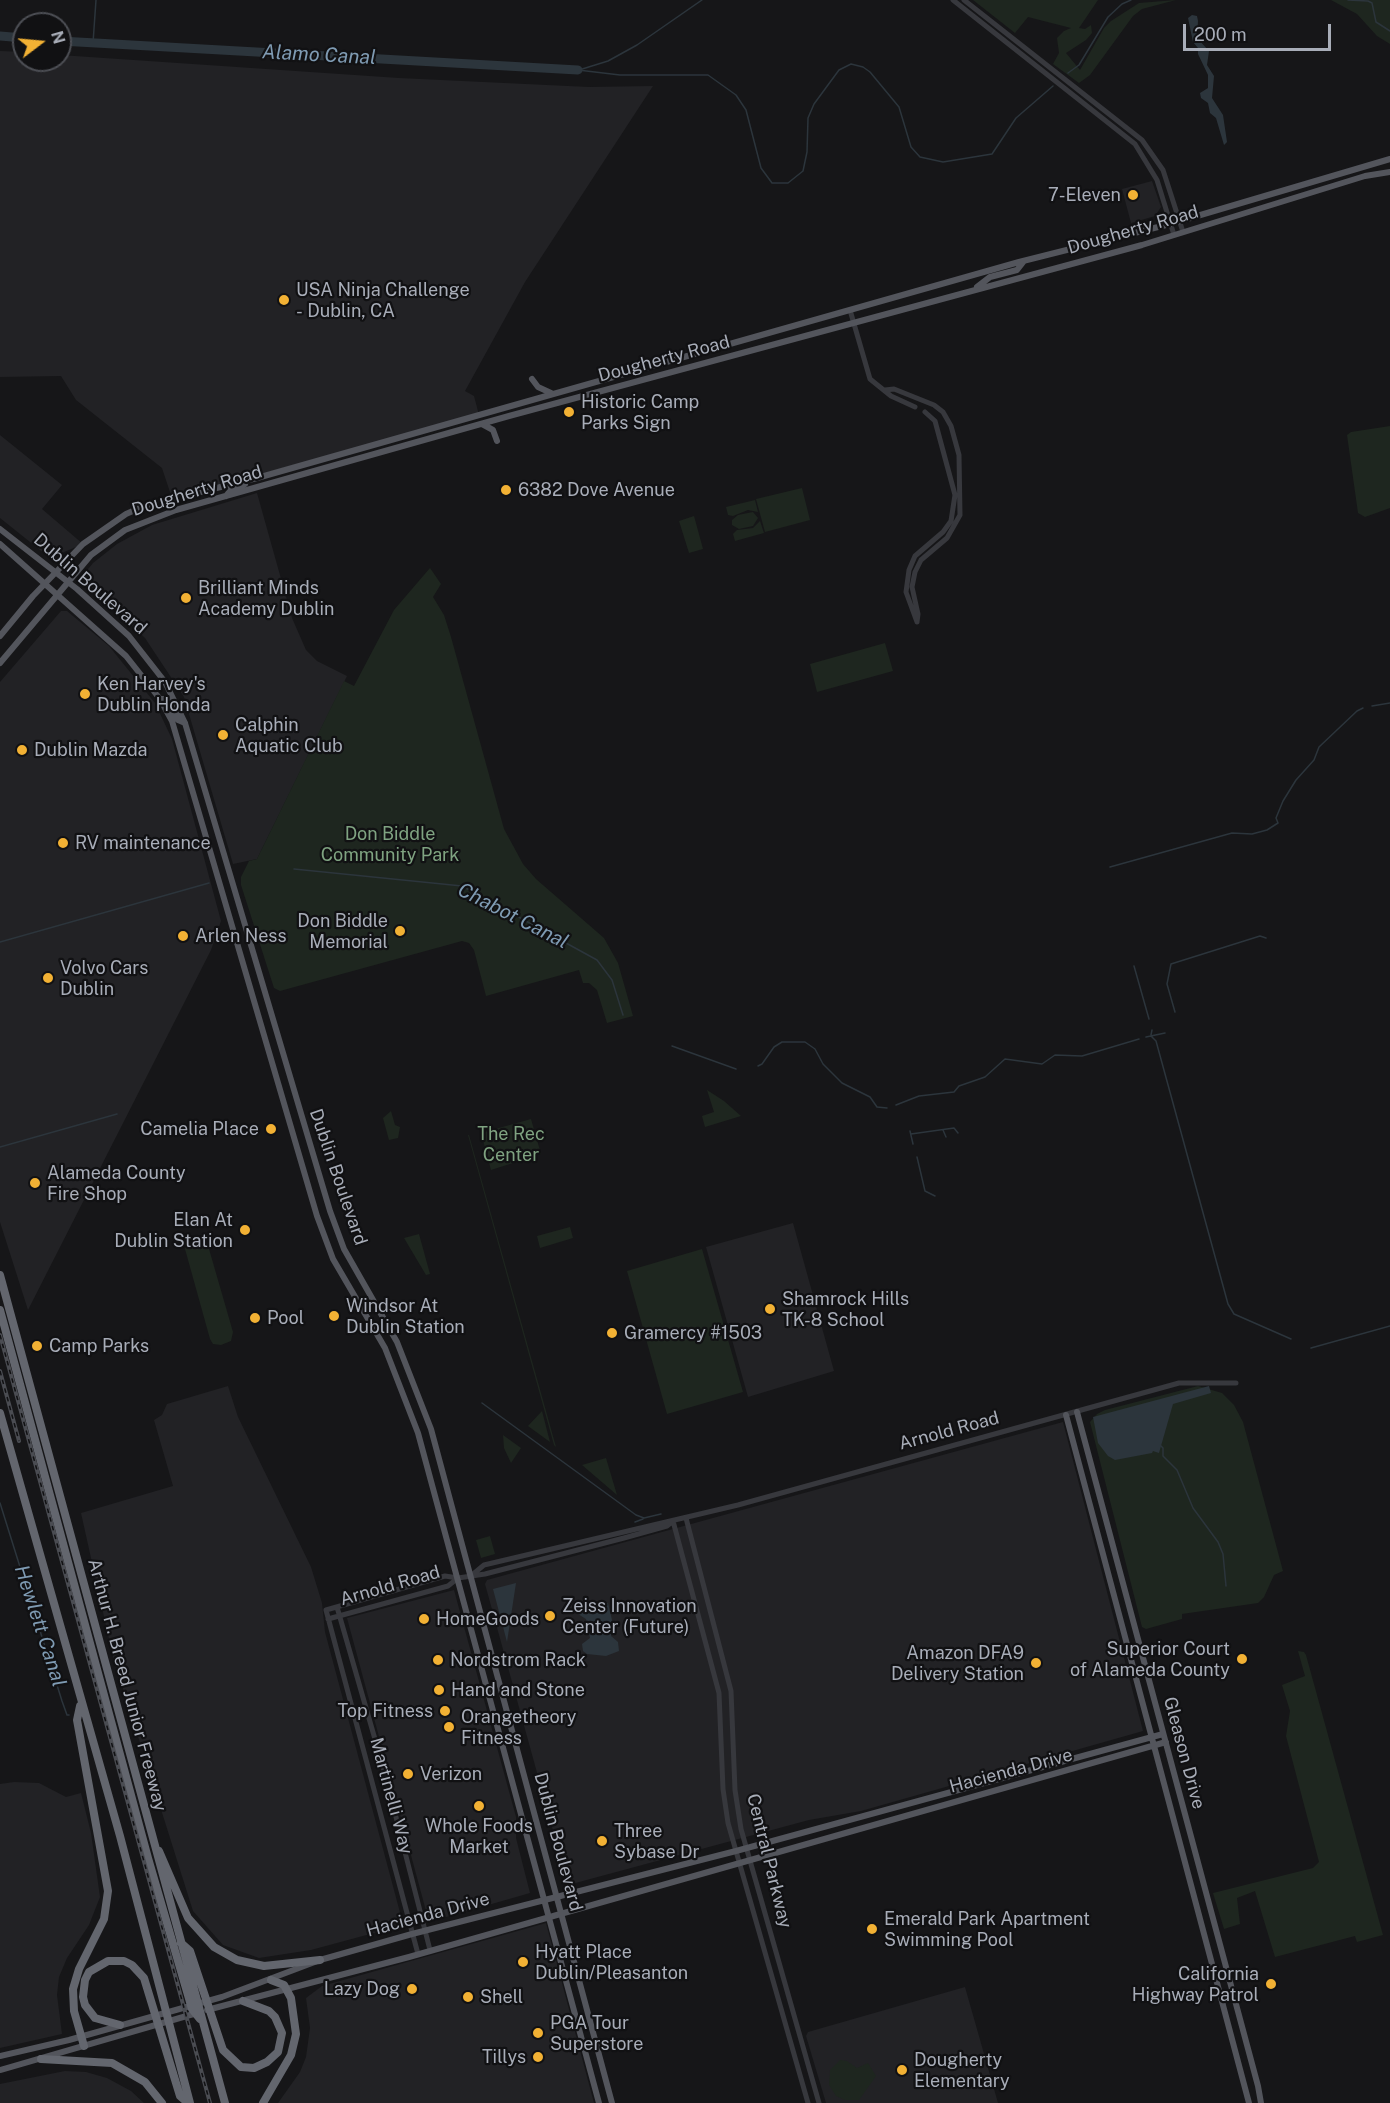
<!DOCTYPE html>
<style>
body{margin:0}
#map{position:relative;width:1390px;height:2103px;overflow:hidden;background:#161618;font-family:"Public Sans",sans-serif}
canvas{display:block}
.north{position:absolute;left:12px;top:12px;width:60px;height:60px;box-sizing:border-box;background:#111113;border:2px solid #4d4f55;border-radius:50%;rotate:74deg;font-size:16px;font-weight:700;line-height:24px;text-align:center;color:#a8adb8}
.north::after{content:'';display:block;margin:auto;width:21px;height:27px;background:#f2b134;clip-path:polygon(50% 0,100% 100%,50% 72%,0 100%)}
.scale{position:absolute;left:1183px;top:24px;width:148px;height:27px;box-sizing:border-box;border:3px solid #a8adb8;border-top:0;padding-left:8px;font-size:18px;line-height:21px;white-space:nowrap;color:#a8adb8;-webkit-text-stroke:4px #111113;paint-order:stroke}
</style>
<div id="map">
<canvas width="1390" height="2103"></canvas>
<div class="north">N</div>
<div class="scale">200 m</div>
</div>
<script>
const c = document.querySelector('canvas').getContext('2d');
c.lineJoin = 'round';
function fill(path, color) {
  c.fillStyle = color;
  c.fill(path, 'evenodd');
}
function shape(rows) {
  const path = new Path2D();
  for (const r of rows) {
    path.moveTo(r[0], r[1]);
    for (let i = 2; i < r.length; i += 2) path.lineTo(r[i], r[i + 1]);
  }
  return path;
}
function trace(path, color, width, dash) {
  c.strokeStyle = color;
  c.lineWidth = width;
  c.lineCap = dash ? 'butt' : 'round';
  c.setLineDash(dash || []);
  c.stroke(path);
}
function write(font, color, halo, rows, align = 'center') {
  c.font = font + ' "Public Sans",sans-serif';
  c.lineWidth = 4.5;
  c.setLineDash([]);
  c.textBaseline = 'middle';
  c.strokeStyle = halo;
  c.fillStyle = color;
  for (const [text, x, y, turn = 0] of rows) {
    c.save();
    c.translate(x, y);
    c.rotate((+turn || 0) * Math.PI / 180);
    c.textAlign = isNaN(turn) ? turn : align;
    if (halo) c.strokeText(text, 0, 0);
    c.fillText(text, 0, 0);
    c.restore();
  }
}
const built = shape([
 [0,51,24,52,24,60,60,60,60,55,399,78,589,87,653,86,525,282,465,391,474,396,479,415,172,498,162,468,76,400,61,376,0,377],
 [1152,181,1161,207,1155,216,1131,223,1122,189],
 [0,435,62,485,42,509,83,544,50,558,0,518],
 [257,493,292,618,306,650,317,661,347,676,257,859,233,864,184,697,145,638,86,582,84,574,93,563,117,544,152,525],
 [61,611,67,611,109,646,155,703,172,739,221,921,211,950,28,1310,0,1222,0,682],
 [793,1223,834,1371,748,1397,706,1247],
 [228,1386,238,1417,311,1567,322,1603,325,1632,402,1920,396,1927,311,1950,259,1958,223,1945,193,1911,113,1657,81,1513,173,1486,154,1420,162,1415,167,1404],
 [1063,1422,1143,1731,861,1811,809,1820,568,1885,485,1584,487,1580],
 [454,1590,516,1817,516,1838,530,1893,429,1922,347,1618],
 [14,1782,39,1783,66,1797,81,1793,91,1833,100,1897,89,1925,67,1958,59,1977,57,1995,62,2034,0,2048,0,1784],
 [546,1923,594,2103,278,2103,300,2072,306,2057,310,2028,306,1998,322,1986],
 [965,1987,998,2103,826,2103,806,2036,808,2032],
 [65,2071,86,2072,107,2078,131,2091,144,2103,0,2103,0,2084]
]);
const green = shape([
 [973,0,1098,0,1079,28,1085,29,1091,25,1092,33,1086,40,1066,53,1080,70,1104,28,1111,21,1139,3,1176,0,1142,9,1133,16,1090,75,1079,83,1053,64,1059,53,1057,38,1064,31,1071,28,1028,17,1015,33],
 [1331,0,1390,0,1390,44,1377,36,1357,14],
 [1390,426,1390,508,1365,517,1358,513,1347,435,1351,432],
 [802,488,810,520,765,532,756,499],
 [755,500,758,512,748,510,733,516,728,515,726,507],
 [753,512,758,518,753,526,739,529,732,525,732,520,738,515],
 [694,516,703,549,689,553,679,521],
 [760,521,764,533,735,541,733,534,737,530,753,528],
 [430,568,441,584,433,597,444,615,451,637,504,829,523,864,536,879,604,938,618,963,633,1016,607,1023,597,990,589,983,583,983,579,970,486,996,474,950,469,943,462,941,280,991,274,988,241,885,241,877,249,861,257,859,344,681,354,686,394,610],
 [885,643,893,671,817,692,810,664],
 [707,1090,724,1101,741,1116,705,1127,702,1116,714,1112],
 [391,1111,395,1125,400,1127,398,1138,389,1140,383,1118],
 [531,1119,541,1154,491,1170,481,1133],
 [468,1135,469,1135,556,1447,554,1445],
 [570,1227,573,1238,540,1248,537,1236],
 [419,1234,430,1274,426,1275,404,1238],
 [197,1237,202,1237,207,1242,233,1332,231,1341,221,1345,213,1344,210,1339,185,1249,186,1241],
 [702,1249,743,1392,667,1414,627,1271],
 [1198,1386,1222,1393,1234,1405,1243,1422,1283,1571,1274,1575,1264,1597,1258,1603,1182,1614,1182,1619,1146,1629,1142,1627,1090,1422,1097,1414,1105,1410],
 [542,1411,550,1442,528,1426],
 [503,1435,521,1448,511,1463,504,1448],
 [606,1458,617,1495,582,1465],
 [490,1536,495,1554,481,1558,476,1540],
 [1298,1651,1304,1652,1306,1655,1383,1935,1357,1942,1355,1936,1275,1957,1255,1891,1237,1898,1240,1924,1224,1929,1213,1893,1313,1868,1319,1862,1286,1736,1290,1711,1282,1685,1305,1676],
 [840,2060,847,2061,857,2068,868,2063,876,2076,859,2100,845,2100,836,2096,829,2085,830,2070]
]);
const water = shape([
 [1192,15,1197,16,1198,21,1197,38,1209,51,1207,65,1214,76,1212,98,1223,115,1227,142,1224,145,1216,118,1210,113,1208,103,1201,98,1200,93,1208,88,1208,75,1198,54,1198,48,1193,42,1188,18],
 [1209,1386,1211,1393,1173,1404,1159,1453,1153,1451,1152,1453,1115,1460,1108,1456,1098,1443,1093,1417],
 [516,1583,507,1642,493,1589],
 [608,1603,612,1620,611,1636,618,1642,619,1651,606,1656,587,1654,583,1651,582,1644,590,1638,586,1619,578,1614,579,1608]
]);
const stream = shape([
 [1348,0,1368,1,1372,3,1376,22,1390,31],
 [93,43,96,0],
 [578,70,620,75,708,75,736,95,746,110,761,168,772,183,788,183,803,171,807,152,808,118,814,104,839,70,851,64,863,67,870,72,899,107,911,147,920,157,943,162,992,154,1016,118,1053,86],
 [579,70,608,61,637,45,702,0],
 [1068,73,1079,65,1108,17,1122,4,1131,0],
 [1372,706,1390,703],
 [1110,867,1232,833,1252,834,1267,830,1278,823,1276,818,1283,801,1296,780,1314,760,1319,747,1357,711,1363,708],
 [294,869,462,886,597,960,612,980,623,1015],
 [0,942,209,883],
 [1134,966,1149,1019],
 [1175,1012,1167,984,1171,964,1260,936,1266,938],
 [1151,1035,1152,1030],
 [1151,1036,1156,1041,1228,1304,1234,1314,1291,1339],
 [1146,1037,1165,1033],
 [672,1046,736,1069],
 [758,1066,762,1064,774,1047,782,1042,805,1042,815,1049,823,1064,842,1083,870,1097,877,1107,887,1108],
 [896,1105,919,1096,954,1092,959,1086,985,1077,1005,1059,1042,1064,1055,1055,1082,1056,1139,1039],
 [943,1130,946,1137],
 [910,1131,913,1144],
 [911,1134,954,1128,958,1133],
 [0,1147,117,1114],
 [917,1157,925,1191,935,1196],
 [1311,1348,1390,1326],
 [482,1403,636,1515,644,1518,661,1514],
 [1160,1445,1163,1448,1163,1456,1177,1470,1193,1508,1218,1542,1223,1554,1226,1586],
 [0,1503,62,1701,67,1715,69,1715],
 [635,1522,643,1519]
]);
const river = shape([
 [0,36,24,38],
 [60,41,578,70]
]);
const minor = shape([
 [953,0,1135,144,1157,180,1174,235],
 [964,0,1142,140,1163,170,1183,232],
 [850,310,870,379,891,396,915,407],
 [885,390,894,389,934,405,943,412,951,426,959,455,960,515,947,538,921,560,915,572,912,587,918,614,917,622],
 [917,622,906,592,909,570,915,556,943,532,951,521,955,495,935,421,925,412],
 [686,1518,731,1691,735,1790,741,1829,819,2103],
 [673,1521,719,1693,723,1789,728,1823,808,2103],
 [472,1575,484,1565,738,1505,1179,1383,1236,1383],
 [337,1607,385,1774,430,1950],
 [328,1619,448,1586,458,1578],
 [418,1954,326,1610,445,1576,458,1578,485,1574,624,1538,667,1526,673,1521]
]);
const major = shape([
 [977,287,990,277,1017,270,1024,261],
 [532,379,538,387,551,393],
 [482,424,493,430,497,441],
 [226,496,231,490,245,484],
 [0,529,77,589,129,636,165,682,185,723,330,1211,344,1249,397,1342,431,1429,612,2103],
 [0,544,126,656,160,699,172,721,317,1216,333,1259,385,1348,418,1433,599,2103],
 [0,636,33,596,83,544,126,514,144,506,257,478,1019,262,1170,224,1390,159],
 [0,663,91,555,125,530,176,510,509,416,1142,245,1365,176,1390,172],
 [160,699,167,699,178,720,185,723],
 [1077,1412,1258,2086,1261,2103],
 [1066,1415,1249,2103],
 [207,2010,409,1957,1166,1742],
 [0,2056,69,2040,222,1997,320,1960,412,1934,736,1851,1163,1734],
 [0,2070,197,2013]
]);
const highway = shape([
 [0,1275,225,2103],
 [0,1310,148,1858,192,2009,200,2019],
 [0,1413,120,1836,190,2103],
 [80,1706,77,1720,108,1891,104,1919,79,1969,73,1989,74,2011,84,2046],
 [159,1851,188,1918,214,1947,237,1960,264,1966,320,1960],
 [181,1943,190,1951,223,2050,241,2067,254,2068,267,2062,278,2052,282,2033,275,2017,269,2011,243,2001],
 [120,2025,95,2018,85,2005,83,1997,85,1980,89,1972,108,1961,124,1961,132,1965,144,1978,180,2096,188,2103],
 [41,2059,112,2063,145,2082,162,2103],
 [263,2103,291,2055,296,2034,291,1998,284,1985,271,1980]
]);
const rail = shape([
 [0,1335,210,2103],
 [0,1371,19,1441]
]);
const markers = [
 [1133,195,6,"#f2b134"],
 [284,300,6,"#f2b134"],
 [569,412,6,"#f2b134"],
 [506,490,6,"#f2b134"],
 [186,598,6,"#f2b134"],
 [85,694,6,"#f2b134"],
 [223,735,6,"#f2b134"],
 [22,750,6,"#f2b134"],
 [63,843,6,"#f2b134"],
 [400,931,6,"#f2b134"],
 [183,936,6,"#f2b134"],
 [48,978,6,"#f2b134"],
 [271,1129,6,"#f2b134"],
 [35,1183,6,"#f2b134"],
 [245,1230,6,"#f2b134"],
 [770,1309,6,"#f2b134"],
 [334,1316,6,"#f2b134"],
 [255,1318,6,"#f2b134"],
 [612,1333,6,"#f2b134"],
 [37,1346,6,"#f2b134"],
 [550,1616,6,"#f2b134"],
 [424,1619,6,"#f2b134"],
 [1242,1659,6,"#f2b134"],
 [438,1660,6,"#f2b134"],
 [1036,1663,6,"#f2b134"],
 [439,1690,6,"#f2b134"],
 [445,1711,6,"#f2b134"],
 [449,1727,6,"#f2b134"],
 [408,1774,6,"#f2b134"],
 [479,1806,6,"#f2b134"],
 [602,1841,6,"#f2b134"],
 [872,1929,6,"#f2b134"],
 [523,1962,6,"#f2b134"],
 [1271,1984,6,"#f2b134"],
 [412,1989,6,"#f2b134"],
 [468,1997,6,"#f2b134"],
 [538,2033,6,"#f2b134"],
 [538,2057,6,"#f2b134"],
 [902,2070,6,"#f2b134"]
];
const poiNames = [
 ["7-Eleven",1121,195,"right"],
 ["USA Ninja Challenge",296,290],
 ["- Dublin, CA",296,311],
 ["Historic Camp",581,402],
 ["Parks Sign",581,423],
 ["6382 Dove Avenue",518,490],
 ["Brilliant Minds",198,588],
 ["Academy Dublin",198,609],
 ["Ken Harvey's",97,684],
 ["Dublin Honda",97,705],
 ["Calphin",235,725],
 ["Aquatic Club",235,746],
 ["Dublin Mazda",34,750],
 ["RV maintenance",75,843],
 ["Don Biddle",388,921,"right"],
 ["Memorial",388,942,"right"],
 ["Arlen Ness",195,936],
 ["Volvo Cars",60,968],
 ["Dublin",60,989],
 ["Camelia Place",259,1129,"right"],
 ["Alameda County",47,1173],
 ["Fire Shop",47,1194],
 ["Elan At",233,1220,"right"],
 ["Dublin Station",233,1241,"right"],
 ["Shamrock Hills",782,1299],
 ["TK-8 School",782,1320],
 ["Windsor At",346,1306],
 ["Dublin Station",346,1327],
 ["Pool",267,1318],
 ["Gramercy #1503",624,1333],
 ["Camp Parks",49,1346],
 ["Zeiss Innovation",562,1606],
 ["Center (Future)",562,1627],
 ["HomeGoods",436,1619],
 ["Superior Court",1230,1649,"right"],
 ["of Alameda County",1230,1670,"right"],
 ["Amazon DFA9",1024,1653,"right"],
 ["Delivery Station",1024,1674,"right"],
 ["Nordstrom Rack",450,1660],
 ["Hand and Stone",451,1690],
 ["Top Fitness",433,1711,"right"],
 ["Orangetheory",461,1717],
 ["Fitness",461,1738],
 ["Verizon",420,1774],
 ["Whole Foods",479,1826,"center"],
 ["Market",479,1847,"center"],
 ["Three",614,1831],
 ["Sybase Dr",614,1852],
 ["Emerald Park Apartment",884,1919],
 ["Swimming Pool",884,1940],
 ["Hyatt Place",535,1952],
 ["Dublin/Pleasanton",535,1973],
 ["California",1259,1974,"right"],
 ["Highway Patrol",1259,1995,"right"],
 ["Lazy Dog",400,1989,"right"],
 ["Shell",480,1997],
 ["PGA Tour",550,2023],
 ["Superstore",550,2044],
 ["Tillys",526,2057,"right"],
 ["Dougherty",914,2060],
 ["Elementary",914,2081]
];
const streetNames = [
 ["Dougherty Road",1133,230,-16],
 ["Dougherty Road",664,359,-15],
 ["Dougherty Road",197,491,-17],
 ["Dublin Boulevard",90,584,41],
 ["Dublin Boulevard",338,1177,71],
 ["Arnold Road",949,1431,-15],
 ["Arnold Road",390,1586,-16],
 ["Arthur H. Breed Junior Freeway",127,1685,75],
 ["Gleason Drive",1184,1753,75],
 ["Hacienda Drive",1011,1771,-15],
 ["Martinelli Way",391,1796,75],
 ["Dublin Boulevard",558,1842,75],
 ["Central Parkway",769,1861,76],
 ["Hacienda Drive",428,1915,-15]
];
const parkNames = [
 ["Don Biddle",390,834],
 ["Community Park",390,855],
 ["The Rec",511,1134],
 ["Center",511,1155]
];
const waterNames = [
 ["Alamo Canal",319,55,3],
 ["Chabot Canal",513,916,27],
 ["Hewlett Canal",40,1626,72]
];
fill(built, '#222225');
fill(green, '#1e261f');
fill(water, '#2c353c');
trace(stream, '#2c353c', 1.5);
trace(river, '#2c353c', 9);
trace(minor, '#37383d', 5);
trace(major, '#53555c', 6);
trace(highway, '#63666e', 8);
trace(rail, '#4a4c52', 4);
trace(rail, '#111113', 1.5, [4.5]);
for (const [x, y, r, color] of markers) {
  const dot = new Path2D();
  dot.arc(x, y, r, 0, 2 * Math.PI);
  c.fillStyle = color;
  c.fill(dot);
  trace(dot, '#111113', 2);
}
write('18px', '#a8adb8', '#111113', poiNames, 'left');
write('18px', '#a8adb8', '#111113', streetNames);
write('18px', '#7fa381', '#111113', parkNames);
write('italic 20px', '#7f9bb3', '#111113', waterNames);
</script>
